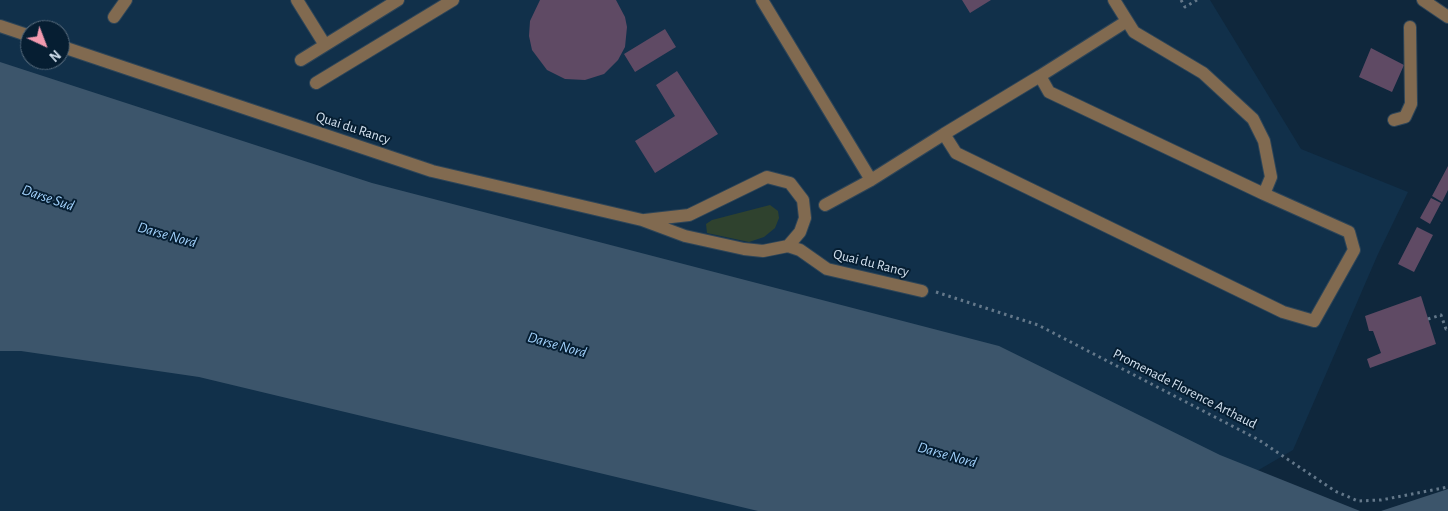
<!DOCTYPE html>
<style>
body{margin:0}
#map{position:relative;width:1448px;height:511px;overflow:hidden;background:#0f273c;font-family:"Alegreya Sans",sans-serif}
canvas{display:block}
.north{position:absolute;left:20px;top:20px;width:50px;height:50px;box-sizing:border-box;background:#061e32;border:1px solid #586c7d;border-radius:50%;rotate:137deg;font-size:14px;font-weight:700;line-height:20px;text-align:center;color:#d2e0ee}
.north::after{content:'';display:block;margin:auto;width:18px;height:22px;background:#f29aaf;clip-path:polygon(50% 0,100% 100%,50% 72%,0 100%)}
</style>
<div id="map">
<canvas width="1448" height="511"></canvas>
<div class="north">N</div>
</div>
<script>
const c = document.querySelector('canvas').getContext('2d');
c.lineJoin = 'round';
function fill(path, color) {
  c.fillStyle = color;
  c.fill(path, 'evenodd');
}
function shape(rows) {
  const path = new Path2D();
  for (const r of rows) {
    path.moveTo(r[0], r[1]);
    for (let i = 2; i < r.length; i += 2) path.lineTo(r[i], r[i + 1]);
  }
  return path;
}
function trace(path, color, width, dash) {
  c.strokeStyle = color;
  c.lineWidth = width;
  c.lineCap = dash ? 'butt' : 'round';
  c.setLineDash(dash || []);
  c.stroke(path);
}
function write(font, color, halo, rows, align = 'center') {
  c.font = font + ' "Alegreya Sans",sans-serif';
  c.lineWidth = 4;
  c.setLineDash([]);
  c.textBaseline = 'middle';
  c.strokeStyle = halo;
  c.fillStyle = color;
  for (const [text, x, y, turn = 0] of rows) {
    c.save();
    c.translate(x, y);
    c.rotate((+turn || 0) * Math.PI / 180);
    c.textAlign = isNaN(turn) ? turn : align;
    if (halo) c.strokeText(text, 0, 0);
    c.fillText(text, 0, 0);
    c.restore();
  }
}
const built = shape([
 [0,0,1210,0,1301,149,1408,192,1378,254,1293,450,1188,511,0,511],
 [30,30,60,30,60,60,30,60]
]);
const green = shape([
 [770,205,778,211,779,218,775,228,764,237,749,242,707,233,706,224,712,220]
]);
const water = shape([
 [0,62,372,183,999,346,1220,455,1360,511,758,511,199,377,21,351,0,351],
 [1448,489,1448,511,1381,511]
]);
const building = shape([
 [540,0,616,0,625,17,627,27,625,47,618,60,604,74,585,80,565,79,547,70,532,50,529,36,530,21],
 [962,0,991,0,970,13],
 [665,29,676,47,635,72,624,54],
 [1371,48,1404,65,1392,92,1359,77],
 [677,71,718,134,655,173,635,141,675,116,656,85],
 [1448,166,1448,190,1442,202,1432,196],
 [1431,198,1441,203,1430,224,1420,218],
 [1417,227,1433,235,1414,272,1398,264],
 [1421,296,1436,344,1370,368,1367,359,1381,353,1373,331,1369,331,1365,316]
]);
const path = shape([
 [1181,0,1185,7,1197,0],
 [936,292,1038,325,1259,440,1335,491,1358,501,1381,500,1448,487],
 [1428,319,1441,315,1446,329,1448,328]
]);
const minor = shape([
 [297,0,325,45],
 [762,0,871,180,944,134],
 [1114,0,1134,32,1203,73,1253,119,1264,141,1271,177,1264,194],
 [1423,0,1448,17],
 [114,17,126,0],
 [0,26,30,36],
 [60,46,432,171,642,220,685,236,744,249,763,251,788,246,800,250,827,269,922,291],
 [301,60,398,0],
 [1040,76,1049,92,1264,194,1349,232,1354,250,1314,321,1283,312,956,153,944,134,1040,76],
 [1040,76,1127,21],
 [316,83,453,0],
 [1394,120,1405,117,1411,104,1410,27],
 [825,205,871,180],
 [645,220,689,215,767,177,790,183,803,200,805,218,800,232,788,246]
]);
const streetNames = [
 ["Quai du Rancy",353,128,18],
 ["Quai du Rancy",871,263,14],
 ["Promenade Florence Arthaud",1185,389,27]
];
const waterNames = [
 ["Darse Sud",48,198,19],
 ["Darse Nord",167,235,16],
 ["Darse Nord",557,345,16],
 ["Darse Nord",947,455,16]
];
fill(built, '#11304a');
fill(green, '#2f422e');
fill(water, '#3c556b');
fill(building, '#5f4a64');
trace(minor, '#2e4558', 14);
trace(path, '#64788a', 3, [2.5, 4]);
trace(minor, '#816a50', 12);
write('14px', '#d2e0ee', '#061e32', streetNames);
write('italic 15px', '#a2d1fb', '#061e32', waterNames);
</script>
